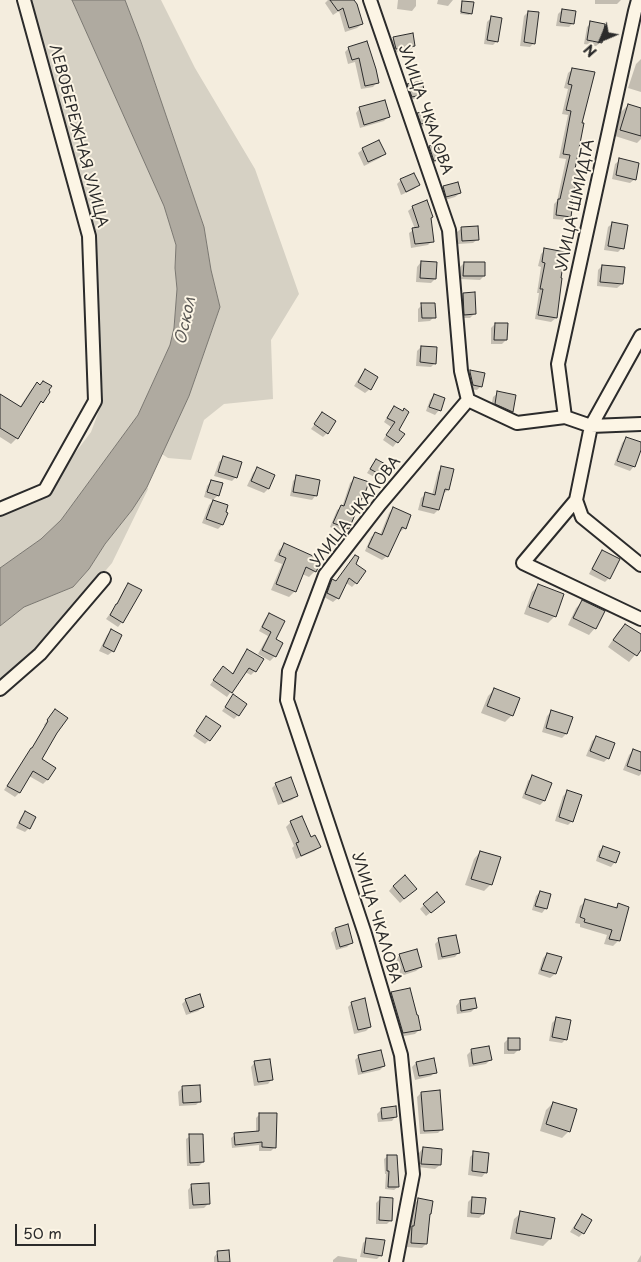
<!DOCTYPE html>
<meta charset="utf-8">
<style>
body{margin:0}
#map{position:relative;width:641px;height:1262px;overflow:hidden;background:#f4edde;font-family:"Playpen Sans",sans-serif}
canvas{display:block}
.north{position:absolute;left:576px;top:15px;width:50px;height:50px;-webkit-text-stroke:4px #fcf5e5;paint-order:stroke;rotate:225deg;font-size:14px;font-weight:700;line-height:20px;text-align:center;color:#2b2b2b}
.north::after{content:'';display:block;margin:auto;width:18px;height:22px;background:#2b2b2b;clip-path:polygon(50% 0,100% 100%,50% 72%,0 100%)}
.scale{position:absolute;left:15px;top:1224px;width:81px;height:22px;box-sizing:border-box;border:2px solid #2b2b2b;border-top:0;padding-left:6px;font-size:15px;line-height:18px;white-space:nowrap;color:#2b2b2b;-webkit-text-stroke:4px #fcf5e5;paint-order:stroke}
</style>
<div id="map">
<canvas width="641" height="1262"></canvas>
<div class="north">N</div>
<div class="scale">50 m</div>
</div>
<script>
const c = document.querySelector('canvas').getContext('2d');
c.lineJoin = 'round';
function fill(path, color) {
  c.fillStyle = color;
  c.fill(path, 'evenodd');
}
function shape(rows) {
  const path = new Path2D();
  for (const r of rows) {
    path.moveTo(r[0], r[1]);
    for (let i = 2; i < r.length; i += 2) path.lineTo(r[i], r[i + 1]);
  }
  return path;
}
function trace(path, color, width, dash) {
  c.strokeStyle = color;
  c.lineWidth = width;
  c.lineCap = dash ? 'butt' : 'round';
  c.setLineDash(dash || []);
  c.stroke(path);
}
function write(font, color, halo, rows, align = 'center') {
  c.font = font + ' "Playpen Sans",sans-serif';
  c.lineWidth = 4;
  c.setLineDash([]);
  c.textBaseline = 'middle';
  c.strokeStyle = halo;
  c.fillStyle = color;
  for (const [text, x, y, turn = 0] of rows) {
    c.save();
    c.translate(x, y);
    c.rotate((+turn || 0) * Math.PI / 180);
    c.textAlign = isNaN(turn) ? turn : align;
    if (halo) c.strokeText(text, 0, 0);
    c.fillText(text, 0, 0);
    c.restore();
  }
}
const green = shape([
 [28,0,72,0,164,206,176,245,175,268,177,289,174,328,170,345,138,415,61,520,41,539,0,568,0,512,45,493,91,432,103,400,94,237],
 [125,0,161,0,195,68,255,169,299,294,271,340,273,399,224,404,204,420,191,460,168,458,162,454,189,396,220,307,211,270,204,227,141,42],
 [147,487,148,489,112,563,40,648,0,685,0,626,24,607,73,587,89,569,105,544,132,510]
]);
const water = shape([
 [72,0,125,0,141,42,204,227,211,270,220,307,189,396,147,487,132,510,105,544,89,569,73,587,24,607,0,626,0,568,41,539,61,520,138,415,170,345,174,328,177,289,175,268,176,245,164,206,72,0]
]);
const shadow = shape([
 [328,0,352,0,362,24,357,28,345,32,339,11,333,15,325,3],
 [398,0,416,0,416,6,412,11,397,9],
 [438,0,453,0,448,6,437,4],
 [595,0,621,0,617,4,595,4],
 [463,2,471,13,469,15,460,14,461,4],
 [562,10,573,23,569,27,556,26,558,14],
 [528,12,534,43,530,47,520,46,524,16],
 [491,18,497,41,493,45,484,44,487,22],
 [591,23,601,42,596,46,584,44,587,27],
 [394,38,414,46,410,50,392,53,390,42],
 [366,43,377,82,373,87,361,89,355,62,348,64,345,52,349,48],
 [641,59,641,92,628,88,636,64],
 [573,69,580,124,574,170,570,216,565,220,553,219,554,204,557,201,566,159,559,158,568,115,562,114,568,89,564,88,568,73],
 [408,85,424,94,419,98,408,100,404,89],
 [628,105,641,109,641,139,637,143,615,136,621,112],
 [360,108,388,117,384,121,360,128,356,113],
 [418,114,433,121,428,125,417,128,414,118],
 [429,147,440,158,436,162,430,164,425,151],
 [363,149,384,154,380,158,364,166,358,153],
 [620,160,635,179,630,183,612,179,615,164],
 [401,180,418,185,414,189,401,195,397,184],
 [444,187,460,193,455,197,442,201,440,191],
 [413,207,430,219,432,241,428,245,411,248,409,233,415,229,408,211],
 [613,223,622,248,618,252,604,250,608,227],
 [462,228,478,239,473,243,458,244,457,232],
 [545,250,556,318,551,322,535,319,539,293,537,293,541,267,538,266,541,254],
 [421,262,435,279,431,283,416,282,417,267],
 [464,263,484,276,480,280,460,279,460,267],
 [602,266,622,284,617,288,597,286,598,270],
 [463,294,474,294,474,314,470,318,460,318,459,298],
 [422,305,434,317,430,321,418,322,418,309],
 [495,324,506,340,502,344,491,344,491,328],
 [421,347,435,363,431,367,416,366,417,351],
 [366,371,370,389,365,393,354,386,361,375],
 [471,371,481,386,477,390,469,389,466,376],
 [37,384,49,392,42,402,36,407,17,438,11,444,0,437,0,396,19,408,31,390],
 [498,393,512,411,508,415,491,408,493,397],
 [434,395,439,410,435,415,426,411,430,400],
 [394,407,398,430,403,434,393,447,383,440,391,427,384,422,390,412],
 [322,414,327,433,323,437,311,429],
 [626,438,641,444,634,466,630,471,614,465,622,443],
 [223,458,236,477,232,481,214,476,219,462],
 [376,460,382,475,378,479,367,473,372,465],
 [442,468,452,470,448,490,443,494,438,510,434,514,418,510,421,498,426,494,432,495,438,472],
 [257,469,274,476,268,489,264,493,247,486,253,473],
 [297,477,316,495,312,500,290,496,293,481],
 [354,479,362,498,359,501,348,529,343,533,330,527,337,510,342,507,350,483],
 [211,481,218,495,213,500,204,497,207,486],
 [213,501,222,525,218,529,202,523,209,505],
 [393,509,405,528,400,532,399,532,387,556,382,560,365,551,371,537,376,533,380,535,389,513],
 [285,544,315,571,309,577,302,574,295,591,289,597,271,590,282,564,274,561,279,550],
 [602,551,609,578,605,582,589,574,598,556],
 [354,564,356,583,352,587,345,582,338,598,333,602,324,597,328,585,332,581,335,582],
 [129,585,140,591,122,622,118,627,106,619,115,607,124,589],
 [538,586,563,595,554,617,548,623,524,614,532,592],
 [582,602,595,628,589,635,568,625,576,608],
 [269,614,275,640,281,643,275,656,270,661,258,654,268,636,259,631,265,619],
 [625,625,641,636,641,648,629,662,608,647,618,632],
 [111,631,113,651,108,655,99,651,107,635],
 [247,651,255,671,251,675,245,672,227,697,210,685,219,672,232,674,243,655],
 [495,689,512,715,505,722,481,713,488,696],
 [233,696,238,715,234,719,222,711],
 [551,712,566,734,562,738,542,732,547,716],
 [51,715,40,759,54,768,47,780,43,784,29,776,19,793,15,797,4,790,30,751,45,726,44,725],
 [206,718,209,740,205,744,193,736],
 [596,737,608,758,604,762,586,756,592,741],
 [633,751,641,753,641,774,639,776,623,770,629,755],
 [532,777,550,784,544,801,540,805,522,798,528,781],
 [276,784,296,796,292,800,278,805,272,788],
 [568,792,572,821,568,825,555,821,563,796],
 [26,813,29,828,25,832,16,828,21,817],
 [302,818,310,838,319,847,315,851,296,859,292,848,294,846,286,827,290,823],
 [603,847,615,862,611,867,596,861,599,851],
 [480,852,491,884,484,891,465,885,474,859],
 [393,886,411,893,400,903,389,891],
 [540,892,546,908,542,913,532,910,536,896],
 [586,901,614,909,618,905,619,940,613,946,604,944,607,935,580,927,580,924,575,923,580,906],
 [424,905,439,906,426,916,420,909],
 [335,929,351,943,347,947,336,950,331,933],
 [439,940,459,952,455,957,438,960,435,944],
 [547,954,555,974,550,978,538,974,543,958],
 [400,955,421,967,416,971,401,976,396,959],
 [391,993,419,1030,415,1034,399,1037,387,998],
 [186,1000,203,1007,198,1011,186,1015,182,1004],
 [460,1001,475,1008,471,1012,457,1014,456,1006],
 [352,1003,370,1027,366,1031,354,1034,348,1007],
 [556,1019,566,1039,562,1043,549,1041,552,1023],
 [508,1039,519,1049,514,1054,504,1054,504,1043],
 [471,1051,490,1060,486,1064,469,1067,467,1055],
 [359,1056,384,1066,380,1070,358,1075,355,1060],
 [433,1059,435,1072,431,1076,415,1080,412,1067,416,1063],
 [255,1062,272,1079,268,1084,254,1086,251,1067],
 [183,1087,200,1101,196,1105,179,1106,178,1092],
 [421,1093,442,1129,438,1133,420,1134,417,1097],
 [553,1103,569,1131,562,1138,540,1131,546,1110],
 [381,1110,396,1116,392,1121,378,1122,377,1114],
 [260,1114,275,1147,271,1151,259,1151,259,1145,232,1148,231,1138,235,1135,256,1132,256,1118],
 [190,1136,203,1162,199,1166,187,1166,186,1139],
 [423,1148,440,1165,435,1169,418,1167,419,1153],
 [474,1153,486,1172,482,1177,468,1175,470,1157],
 [388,1156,398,1187,394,1190,385,1189,386,1174,385,1174,384,1159],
 [192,1185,208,1204,204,1208,189,1209,188,1190],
 [381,1198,391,1220,387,1224,376,1224,376,1203],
 [472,1198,483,1214,479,1218,467,1217,468,1202],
 [418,1200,426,1244,422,1248,407,1247,408,1232,410,1230,414,1204],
 [521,1213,554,1219,550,1239,543,1246,510,1239,514,1219],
 [582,1216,583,1233,579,1237,570,1232,578,1220],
 [367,1239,381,1255,377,1259,360,1257,363,1243],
 [218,1252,229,1262,214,1262,214,1257],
 [641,1255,641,1262,637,1262],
 [338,1256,357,1259,357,1262,333,1262,333,1260]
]);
const building = shape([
 [330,0,354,0,357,4,363,24,349,28,343,8,338,11,330,0],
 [462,1,474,2,472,14,461,12,462,1],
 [562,9,576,11,574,24,560,22,562,9],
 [528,11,539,12,535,44,524,42,528,11],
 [491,16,502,18,498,42,487,40,491,16],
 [590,21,605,24,602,43,587,40,590,21],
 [413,33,415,46,396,49,393,37,413,33],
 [367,41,376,69,379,83,365,86,359,58,352,60,348,47,367,41],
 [572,68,595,72,582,123,584,123,575,169,579,170,572,201,573,201,571,217,556,215,558,199,560,199,570,155,563,154,571,111,566,110,572,85,568,84,572,68],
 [422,81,425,94,412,97,407,84,422,81],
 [385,100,390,117,364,125,359,107,385,100],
 [628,104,641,108,641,136,620,130,628,104],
 [432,110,434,121,421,124,417,113,432,110],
 [379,140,386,154,368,162,362,148,379,140],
 [437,143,442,158,434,161,429,146,437,143],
 [619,158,639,163,636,180,616,175,619,158],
 [414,173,420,185,406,192,400,179,414,173],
 [458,182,461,193,446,197,443,186,458,182],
 [427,200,433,217,431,218,434,242,415,244,412,228,419,227,412,206,427,200],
 [612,222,628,225,624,249,608,246,612,222],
 [478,226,479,240,462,241,461,227,478,226],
 [544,248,565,252,561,278,562,278,557,318,538,315,543,289,540,289,545,263,542,262,544,248],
 [421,261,437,262,436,279,420,278,421,261],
 [464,262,485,262,485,276,463,276,464,262],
 [602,265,625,267,623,284,600,282,602,265],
 [475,292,476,314,464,315,463,293,475,292],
 [421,303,435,303,436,318,422,318,421,303],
 [495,323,508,323,507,340,494,340,495,323],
 [421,346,437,347,436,364,420,362,421,346],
 [365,369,378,377,371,390,358,382,365,369],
 [470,370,485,373,482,387,473,385,470,372,470,370],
 [43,381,52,386,49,390,50,392,43,403,41,401,18,439,0,428,0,394,21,407,37,382,40,385,43,381],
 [497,391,516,395,513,412,495,404,497,391],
 [434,394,445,398,441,411,429,407,434,394],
 [394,406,403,411,404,408,409,412,399,430,405,434,398,443,386,435,395,422,387,418,394,406],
 [322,412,336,421,328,434,314,424,322,412],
 [626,437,641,442,641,450,635,467,617,461,626,437],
 [223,456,242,462,237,478,218,472,223,456],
 [376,459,389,466,383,476,370,469,376,459],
 [441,466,454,469,449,490,445,489,439,510,422,506,425,492,435,495,441,466],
 [257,467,275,475,269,489,251,481,257,467],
 [296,475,320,480,317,496,293,492,296,475],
 [354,477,369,482,363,499,362,498,349,529,333,523,341,505,344,506,354,477],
 [211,480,223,483,219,496,207,492,211,480],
 [213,500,228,505,226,512,228,513,223,525,206,519,213,500],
 [393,507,411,515,406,529,402,527,388,557,368,547,375,532,382,535,393,507],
 [284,543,322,560,316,572,306,567,296,592,276,584,286,558,279,555,284,543],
 [602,550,620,559,610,579,592,569,602,550],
 [355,555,359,557,356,564,366,571,357,584,349,578,339,599,327,593,332,579,336,581,355,555],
 [128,583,142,590,123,623,110,615,116,604,117,604,128,583],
 [538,584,564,594,556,617,529,607,538,584],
 [582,600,605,611,596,629,573,618,582,600],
 [269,613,285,621,276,639,283,643,276,657,262,650,271,632,262,627,269,613],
 [625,624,641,634,641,650,637,656,613,640,625,624],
 [111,629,122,635,114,652,103,646,111,629],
 [247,649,264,659,256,672,249,668,232,693,213,680,223,666,233,674,247,649],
 [494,688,520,698,513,716,487,706,494,688],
 [233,694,247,704,239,716,225,707,233,694],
 [55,709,68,718,57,733,42,759,56,768,48,780,33,771,20,793,7,786,31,748,32,748,48,721,47,720,55,709],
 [551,710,573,717,567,734,546,728,551,710],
 [206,716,221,726,210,741,196,731,206,716],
 [596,736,615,743,609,759,590,751,596,736],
 [633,749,641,752,641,771,627,766,633,749],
 [532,775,552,783,545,801,525,794,532,775],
 [291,777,298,796,283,802,275,783,291,777],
 [567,790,582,795,573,822,559,817,567,790],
 [25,811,36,817,30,829,19,823,25,811],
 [302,816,311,837,315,835,321,847,301,856,296,843,299,842,290,821,302,816],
 [603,846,620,852,616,863,599,857,603,846],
 [480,851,501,857,492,885,471,879,480,851],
 [405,875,417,889,404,899,393,886,405,875],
 [540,891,551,894,547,909,535,906,540,891],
 [437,892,445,902,431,913,423,904,437,892],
 [585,899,617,908,618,903,629,907,620,941,609,939,612,930,584,922,585,919,580,917,585,899],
 [348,924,353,943,340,947,335,928,348,924],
 [456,935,460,953,442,957,438,938,456,935],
 [417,949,422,967,405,972,399,954,417,949],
 [547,953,562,957,556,974,541,970,547,953],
 [410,988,417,1015,418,1015,421,1030,403,1033,391,992,410,988],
 [200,994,204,1007,190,1012,185,999,200,994],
 [365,998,371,1027,358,1030,351,1002,365,998],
 [475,998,477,1008,461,1011,460,1000,475,998],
 [556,1017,571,1020,567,1040,552,1037,556,1017],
 [508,1038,520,1038,520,1050,508,1050,508,1038],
 [489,1046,492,1060,473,1064,471,1049,489,1046],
 [381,1050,385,1066,362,1072,358,1055,381,1050],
 [434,1058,437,1073,419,1076,416,1062,434,1058],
 [270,1059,273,1080,258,1082,254,1061,270,1059],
 [200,1085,201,1102,183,1103,182,1086,200,1085],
 [440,1090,443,1130,424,1131,421,1092,440,1090],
 [553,1102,577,1109,570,1132,546,1124,553,1102],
 [396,1106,397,1117,382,1119,381,1108,396,1106],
 [259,1113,277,1113,276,1148,262,1147,262,1142,235,1145,234,1133,259,1131,259,1113],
 [189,1134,203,1134,204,1162,190,1163,189,1134],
 [423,1147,442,1149,441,1165,421,1164,423,1147],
 [473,1151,489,1153,487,1173,472,1171,473,1151],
 [387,1155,397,1155,399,1187,388,1187,389,1171,387,1171,387,1155],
 [209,1183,210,1204,193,1205,191,1184,209,1183],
 [380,1197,393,1198,392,1221,379,1220,380,1197],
 [472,1197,486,1198,484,1214,471,1213,472,1197],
 [418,1198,433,1201,431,1214,430,1214,427,1244,411,1243,412,1226,414,1226,418,1198],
 [520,1211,555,1218,551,1239,516,1233,520,1211],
 [582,1214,592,1220,584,1234,574,1228,582,1214],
 [366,1238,385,1240,382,1256,364,1253,366,1238],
 [229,1250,230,1262,218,1262,217,1251,229,1250]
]);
const minor = shape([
 [370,0,449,230,461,371,468,400,380,504,325,575,289,671,287,700,365,934,401,1055,413,1174,396,1262],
 [641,336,591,426,576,500,582,517,641,565],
 [468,400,517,423,565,417,591,426,641,424],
 [565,417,558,364,635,11,638,0],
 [576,500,523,563,641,619],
 [0,509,45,490,95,401,89,236,24,0],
 [0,689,40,654,104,579]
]);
const streetNames = [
 ["УЛИЦА ЧКАЛОВА",425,110,71],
 ["ЛЕВОБЕРЕЖНАЯ УЛИЦА",78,136,75],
 ["УЛИЦА ШМИДТА",576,205,-78],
 ["УЛИЦА ЧКАЛОВА",356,512,-52],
 ["УЛИЦА ЧКАЛОВА",376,918,73]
];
const waterNames = [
 ["Оскол",186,321,-78]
];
fill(green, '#d6d1c4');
fill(water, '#afaaa0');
trace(water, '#7a7771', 1);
fill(shadow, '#0003');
fill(building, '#c2bdb1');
trace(building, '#2b2b2b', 1);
trace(minor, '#2b2b2b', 16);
trace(minor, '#fcf5e5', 12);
write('15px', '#2b2b2b', '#fcf5e5', streetNames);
write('italic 16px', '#595754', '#fcf5e5', waterNames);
</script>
